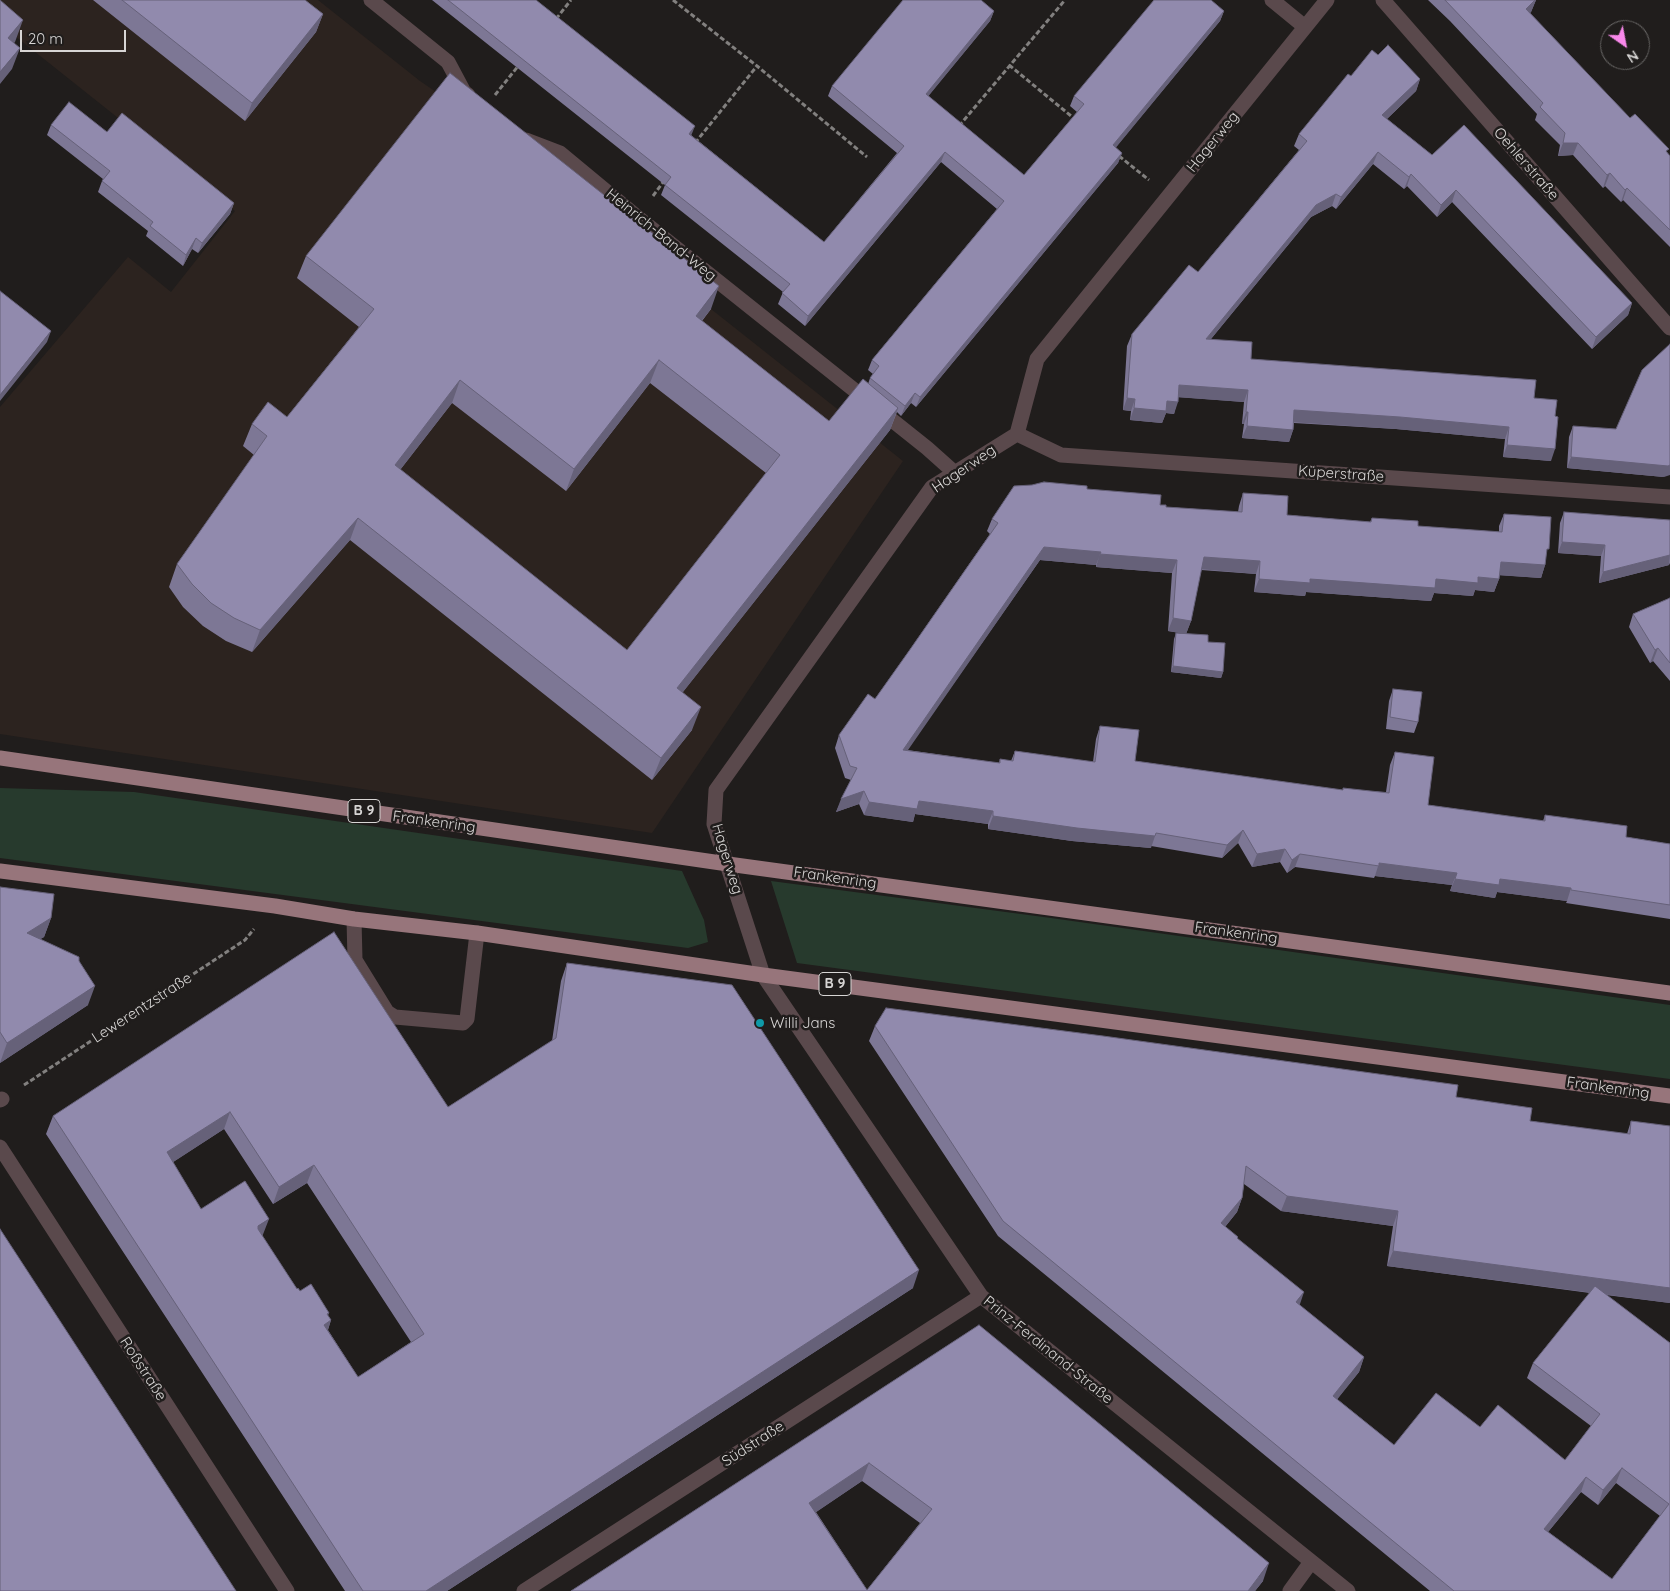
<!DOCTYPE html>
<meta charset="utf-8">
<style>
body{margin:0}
#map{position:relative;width:1670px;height:1591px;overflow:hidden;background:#201d1c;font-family:Quicksand,sans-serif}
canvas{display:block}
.north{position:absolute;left:1600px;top:20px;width:50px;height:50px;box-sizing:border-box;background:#201d1c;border:1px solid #696766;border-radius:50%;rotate:147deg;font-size:14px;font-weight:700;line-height:20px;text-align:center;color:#d7d5d4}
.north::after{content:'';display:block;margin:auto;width:18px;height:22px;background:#f888ea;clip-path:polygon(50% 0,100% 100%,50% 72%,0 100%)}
.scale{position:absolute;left:20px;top:30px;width:106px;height:22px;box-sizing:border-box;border:2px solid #d7d5d4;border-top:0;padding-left:6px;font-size:15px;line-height:18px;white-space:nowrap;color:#d7d5d4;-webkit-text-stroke:4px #201d1c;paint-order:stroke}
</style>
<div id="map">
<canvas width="1670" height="1591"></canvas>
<div class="north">N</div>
<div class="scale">20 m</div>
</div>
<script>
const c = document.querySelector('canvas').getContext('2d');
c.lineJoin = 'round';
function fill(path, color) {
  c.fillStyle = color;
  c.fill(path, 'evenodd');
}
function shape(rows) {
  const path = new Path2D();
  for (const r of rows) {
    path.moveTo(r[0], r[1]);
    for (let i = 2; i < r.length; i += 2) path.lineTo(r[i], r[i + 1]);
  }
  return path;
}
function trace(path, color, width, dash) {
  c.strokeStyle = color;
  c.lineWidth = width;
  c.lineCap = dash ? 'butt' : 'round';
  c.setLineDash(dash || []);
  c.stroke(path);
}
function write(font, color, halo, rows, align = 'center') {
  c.font = font + ' Quicksand,sans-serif';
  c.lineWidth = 5;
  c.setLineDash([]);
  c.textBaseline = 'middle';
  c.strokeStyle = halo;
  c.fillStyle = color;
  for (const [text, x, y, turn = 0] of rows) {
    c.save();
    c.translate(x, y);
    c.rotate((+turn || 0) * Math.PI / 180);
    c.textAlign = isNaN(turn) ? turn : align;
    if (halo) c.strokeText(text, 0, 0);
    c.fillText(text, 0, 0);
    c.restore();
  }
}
const built = shape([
 [0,0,318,0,420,81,442,96,903,461,652,833,0,734,0,407,128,257,171,292,235,211,0,24]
]);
const green = shape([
 [0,788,134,792,682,871,704,920,708,942,688,948,0,858],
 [771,881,1051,918,1670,1005,1670,1079,797,963]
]);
const path = shape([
 [673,0,757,66,867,157],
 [556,19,571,0],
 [1009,65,1076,120],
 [495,95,519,65],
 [959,126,1065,0],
 [695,143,757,66],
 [1119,156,1149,180],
 [653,196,664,181],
 [24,1085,245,940,254,929]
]);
const minor = shape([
 [371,0,448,62,464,92,468,95],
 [1272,0,1305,27],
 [1327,0,1037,359,1017,434,932,487,716,790,714,824,763,975,981,1296,1348,1591],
 [1383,0,1670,328],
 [526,140,560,153,636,216,927,448,955,473],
 [1017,434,1061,455,1670,497],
 [354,919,355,960,387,1012,395,1017,463,1023,467,1019,477,933],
 [0,1100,2,1099],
 [0,1147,287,1591],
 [524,1591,981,1296],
 [1290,1591,1311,1562]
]);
const major = shape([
 [0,758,728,864,1670,993],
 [0,871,275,906,354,919,477,933,763,975,1670,1096]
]);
const wall = shape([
 [93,0,305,0,323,14,316,32,245,121],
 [432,0,536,0,691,135,824,242,897,153,828,96,832,86,994,11,990,21,928,96,1024,175,1077,112,1070,106,1074,96,1224,11,1220,21,1115,148,1122,153,1118,163,916,407,911,403,901,416,897,412,890,430,682,693,692,730,652,780,350,540,252,652,226,641,203,626,183,607,169,587,177,564,254,455,243,446,252,424,287,417,359,327,297,278,306,256,711,309,702,321,829,421,868,384,870,378,873,374,868,370,872,360,997,209,941,162,805,326,778,304,783,292,661,195,665,185],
 [650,383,766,473,627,650,400,470,452,403,566,491],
 [1428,0,1536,0,1531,12,1530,13,1630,118,1670,156,1670,247,1623,200,1621,202,1605,186,1603,188,1573,155,1558,156,1560,145,1535,120,1537,114,1450,21],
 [1378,55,1420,79,1416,91,1387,119,1432,155,1632,303,1628,315,1592,349,1452,202,1437,217,1407,186,1404,189,1373,164,1336,209,1332,206,1311,217,1211,339,1251,359,1534,398,1551,461,1503,457,1505,439,1396,429,1294,423,1293,430,1289,442,1242,438,1244,424,1242,424,1244,402,1178,397,1174,414,1166,413,1162,423,1130,420,1131,411,1123,410,1127,346,1132,334,1198,272,1299,150,1294,146,1299,134,1351,76],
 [51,125,107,132,234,203,230,214,198,253,192,249,183,266,146,236,148,231,98,192,102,181,103,179,47,135],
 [1573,426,1664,477,1567,468,1569,437],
 [1087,489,1166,507,1238,512,1239,506,1243,493,1287,515,1370,522,1372,518,1418,526,1499,532,1499,526,1504,514,1546,557,1545,565,1541,578,1499,575,1499,579,1494,592,1475,590,1473,596,1434,593,1431,601,1306,592,1305,596,1254,592,1256,574,1201,570,1191,621,1186,634,1168,631,1172,573,1096,567,1096,565,1040,560,907,750,999,763,1000,759,1011,761,1015,751,1093,762,1096,739,1100,726,1135,761,1342,790,1386,792,1390,765,1395,752,1428,805,1543,821,1545,815,1626,837,1670,844,1670,919,1566,903,1567,901,1497,892,1495,898,1450,891,1452,885,1375,876,1374,878,1295,867,1287,873,1280,862,1252,867,1238,843,1222,858,1151,846,1151,848,1072,841,988,829,988,824,915,814,913,822,864,815,859,804,836,812,851,780,845,778,835,748,839,735,875,699,909,651,990,534,987,531,992,519],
 [1564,512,1670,524,1670,563,1669,565,1599,583,1601,556,1558,553,1560,523],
 [1670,598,1670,681,1653,661,1650,663,1629,627,1633,614],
 [1176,633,1208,642,1223,672,1221,678,1171,672,1174,639],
 [1393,689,1418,722,1414,733,1386,729,1389,701],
 [0,887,51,918,44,937,40,939,79,961,88,1005,0,1063],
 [567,963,913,1288,447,1591,345,1591,46,1134,53,1116,448,1107,552,1041,561,981],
 [224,1129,273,1204,307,1183,411,1342,358,1377,328,1330,331,1320,328,1316,297,1289,262,1236,201,1209,173,1162],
 [875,1026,1456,1097,1530,1121,1627,1134,1631,1121,1670,1303,1606,1295,1670,1343,1670,1591,1430,1591,998,1236,869,1041],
 [1244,1184,1281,1211,1393,1226,1387,1266,1590,1293,1533,1363,1527,1378,1591,1426,1565,1460,1480,1427,1394,1445,1337,1399,1359,1372,1364,1357,1299,1305,1225,1227,1237,1212,1242,1198],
 [1616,1483,1660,1516,1612,1579,1548,1532,1581,1492,1598,1505],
 [979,1325,1263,1581,1255,1591,571,1591],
 [862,1481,920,1523,867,1590,816,1512]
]);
const shadedWall = shape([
 [1536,0,1531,12,1521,21,1526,9],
 [994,11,990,21,922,104,926,94],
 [1224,11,1220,21,1109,156,1113,145],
 [323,14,316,32,245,121,252,103],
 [23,20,15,42,0,60,8,38],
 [20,48,12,69,0,84,0,72],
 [1420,79,1416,91,1378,127,1382,115],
 [695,126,691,136,689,134],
 [1563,143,1578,143,1573,155,1558,156],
 [945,152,941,162,805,326,808,316],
 [1378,152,1373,164,1336,209,1341,197],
 [1122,153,1118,163,916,407,920,397],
 [1610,173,1605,186,1603,188,1607,175],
 [1411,174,1407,186,1404,189,1409,177],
 [1627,188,1623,200,1621,202,1625,190],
 [1456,190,1452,202,1437,217,1441,205],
 [1336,194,1332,206,1311,217,1201,351,1206,339,1316,205],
 [234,203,230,214,198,253,202,243],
 [196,238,192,249,183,266,186,255],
 [719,286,711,309,687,339,696,316],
 [1632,303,1628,315,1592,349,1596,337],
 [51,331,47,342,0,401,0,395],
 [659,360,650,383,566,491,574,469],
 [460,380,452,403,386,488,395,465],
 [1179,385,1248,390,1244,402,1175,397],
 [915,393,911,403,901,416,905,406],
 [1127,398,1135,399,1131,411,1123,410],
 [1167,401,1178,402,1174,414,1166,413,1162,423,1130,420,1134,408],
 [898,408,890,430,668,711,677,688],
 [1294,410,1400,417,1509,427,1505,439,1396,429,1290,422],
 [1246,412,1248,412,1244,424,1242,424],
 [1247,426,1293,430,1289,442,1242,438],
 [1507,445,1555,449,1551,461,1503,457],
 [1571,457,1670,465,1670,475,1664,477,1567,468],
 [358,518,350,540,252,652,260,630],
 [1562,542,1605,545,1601,556,1558,553],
 [1044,547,1101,552,1096,565,1040,560,899,763,903,750],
 [1100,554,1177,560,1172,573,1096,567],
 [1670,555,1669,565,1599,583,1603,572],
 [1204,557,1260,561,1256,574,1199,569],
 [1501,562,1545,565,1541,578,1496,575],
 [1478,577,1499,579,1494,592,1475,590,1473,596,1434,593,1431,601,1306,592,1305,596,1254,592,1259,579,1436,579],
 [1173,618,1191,621,1186,634,1168,631],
 [1658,648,1653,661,1650,663,1655,650],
 [1173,666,1223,672,1221,678,1171,672],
 [701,707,692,730,652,780,661,758],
 [864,791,859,804,836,812,841,799],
 [919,801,993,811,988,824,915,814,913,822,864,815,869,802],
 [993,816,1155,836,1151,848,1072,841,988,829],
 [1243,830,1238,843,1222,858,1227,845],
 [1285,849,1280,862,1252,867,1257,854],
 [1300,854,1295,867,1287,873,1292,860],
 [1379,863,1457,873,1452,885,1375,876],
 [1455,879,1500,879,1571,888,1567,901,1497,892,1495,898,1450,891],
 [51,918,44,937,20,952,27,933],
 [95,986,88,1005,0,1063,7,1043],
 [230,1112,224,1129,161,1170,167,1152],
 [314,1165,307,1183,273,1204,279,1187],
 [1287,1196,1398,1211,1393,1226,1281,1211],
 [1242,1198,1237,1212,1216,1238,1221,1223],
 [269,1219,262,1237,251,1244,258,1226],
 [1393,1251,1670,1288,1670,1303,1387,1266],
 [919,1270,913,1288,447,1591,426,1591],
 [1304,1292,1299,1307,1296,1302],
 [329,1313,325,1324,331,1320,325,1338,318,1342,327,1314],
 [1364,1357,1359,1372,1328,1411,1333,1396],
 [869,1463,862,1481,803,1521,809,1503],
 [1622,1468,1616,1483,1598,1505,1603,1490],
 [1586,1477,1581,1492,1539,1543,1544,1529],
 [1269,1563,1263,1581,1255,1591,1248,1591]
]);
const building = shape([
 [0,0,23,20,8,38,20,48,0,72,0,0],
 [122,0,305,0,323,14,252,103,122,0],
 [448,0,536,0,695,126,689,134,824,242,904,146,832,86,903,0,981,0,994,11,926,94,1024,175,1084,104,1074,96,1154,0,1211,0,1224,11,1113,145,1122,153,920,397,915,393,905,406,870,378,879,366,872,360,1004,201,945,152,808,316,782,293,790,284,665,185,671,177,448,0],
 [1445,0,1535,0,1526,9,1630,118,1635,114,1669,149,1666,151,1670,156,1670,230,1627,188,1625,190,1610,173,1607,175,1578,143,1563,143,1565,133,1540,107,1543,103,1445,0],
 [1388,45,1420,79,1382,115,1432,155,1464,125,1632,303,1596,337,1456,190,1441,205,1411,174,1409,177,1378,152,1341,197,1336,194,1316,205,1206,339,1252,342,1251,359,1536,380,1534,398,1557,400,1555,416,1558,417,1555,449,1507,445,1509,427,1400,417,1294,410,1293,430,1247,426,1248,412,1246,412,1248,390,1179,385,1178,402,1167,401,1166,411,1134,408,1135,399,1127,398,1132,334,1189,265,1198,272,1239,223,1307,141,1299,134,1348,74,1351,76,1372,50,1378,55,1388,45],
 [450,73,719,286,696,316,829,421,863,379,898,408,677,688,701,707,661,758,358,518,260,630,234,618,211,603,192,584,177,564,267,436,252,424,268,402,287,417,374,309,306,256,450,73],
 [659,360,780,455,627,650,395,465,460,380,574,469,659,360],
 [69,102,107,132,122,113,234,203,202,243,196,238,186,255,150,226,153,222,102,181,110,171,51,125,69,102],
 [0,291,51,331,0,395,0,291],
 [1670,344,1670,465,1668,466,1571,457,1573,426,1616,429,1642,370,1670,344],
 [1044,482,1087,486,1087,489,1161,495,1160,505,1166,505,1166,507,1242,512,1243,493,1288,496,1287,515,1371,522,1372,518,1418,521,1418,526,1502,532,1504,514,1551,517,1549,549,1547,549,1545,565,1501,562,1499,579,1478,577,1478,583,1436,579,1435,588,1310,579,1310,583,1259,579,1260,561,1204,557,1191,621,1173,618,1177,560,1100,554,1101,552,1044,547,903,750,1000,763,1000,759,1013,761,1015,751,1095,762,1100,726,1139,730,1135,761,1343,790,1343,788,1389,793,1395,752,1434,757,1428,805,1545,821,1545,815,1627,826,1626,837,1670,844,1670,905,1571,890,1571,888,1500,879,1499,885,1455,879,1457,873,1379,863,1379,866,1300,854,1292,860,1285,849,1257,854,1243,830,1227,845,1156,833,1155,836,1077,828,993,816,993,811,919,801,917,809,869,802,864,791,841,799,857,768,850,766,839,735,868,694,875,699,909,651,998,523,992,519,1014,486,1032,485,1044,482],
 [1564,512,1670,520,1670,555,1603,572,1605,545,1562,542,1564,512],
 [1670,598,1670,663,1658,648,1655,650,1633,614,1670,598],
 [1176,633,1208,635,1208,642,1225,643,1223,672,1173,666,1176,633],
 [1393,689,1422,692,1418,722,1390,717,1393,689],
 [0,887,54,894,51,918,27,933,79,957,79,961,95,986,7,1043,0,1032,0,887],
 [334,932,448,1107,556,1038,567,963,732,985,919,1270,426,1591,363,1591,53,1116,334,932],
 [230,1112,279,1187,314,1165,424,1334,358,1377,324,1325,331,1320,327,1314,329,1313,311,1284,300,1291,298,1288,297,1289,258,1229,258,1226,269,1219,245,1181,201,1209,167,1152,230,1112],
 [886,1008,1103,1036,1458,1085,1456,1097,1532,1108,1530,1121,1630,1134,1631,1121,1670,1126,1670,1288,1393,1251,1398,1211,1287,1196,1246,1166,1242,1198,1221,1223,1238,1237,1237,1238,1304,1292,1296,1302,1364,1357,1333,1396,1394,1445,1436,1393,1480,1427,1498,1405,1565,1460,1600,1414,1533,1363,1595,1286,1670,1343,1670,1591,1454,1591,1003,1221,875,1026,886,1008],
 [1622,1468,1669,1504,1612,1579,1544,1529,1586,1477,1603,1490,1622,1468],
 [0,1229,236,1591,0,1591,0,1229],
 [979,1325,1269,1563,1248,1591,571,1591,979,1325],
 [869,1463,932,1509,867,1590,809,1503,869,1463]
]);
const markers = [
 [760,1023,5,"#0f9aa8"]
];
const shields = [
 [364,811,32],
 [835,984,32]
];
const shieldNames = [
 ["B 9",364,811],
 ["B 9",835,984]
];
const streetNames = [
 ["Hagerweg",1213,142,-51],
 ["Oehlerstraße",1526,164,49],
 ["Heinrich-Band-Weg",661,235,39],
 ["Hagerweg",964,469,-34],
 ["Küperstraße",1341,474,4],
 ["Frankenring",434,822,8],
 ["Hagerweg",727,859,73],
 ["Frankenring",835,878,8],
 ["Frankenring",1236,933,8],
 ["Lewerentzstraße",142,1008,-33],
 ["Frankenring",1608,1088,8],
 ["Prinz-Ferdinand-Straße",1048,1350,39],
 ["Roßstraße",143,1369,57],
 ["Südstraße",753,1444,-33]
];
const poiNames = [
 ["Willi Jans",770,1023]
];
fill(built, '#2c231f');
fill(green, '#273a2d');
trace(path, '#82807f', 3, [5, 2.5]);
trace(minor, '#5a494c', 15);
trace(major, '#97757b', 15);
fill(wall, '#7d7795');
fill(shadedWall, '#666179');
fill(building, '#918aad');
trace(building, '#666179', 1);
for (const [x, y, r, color] of markers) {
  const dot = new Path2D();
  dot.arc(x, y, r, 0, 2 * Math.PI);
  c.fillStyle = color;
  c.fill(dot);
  trace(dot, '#201d1c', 2);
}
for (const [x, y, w] of shields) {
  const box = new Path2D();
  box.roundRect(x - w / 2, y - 11.5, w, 23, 4);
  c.fillStyle = '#201d1c';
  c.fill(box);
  trace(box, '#d7d5d4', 1);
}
write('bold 14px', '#d7d5d4', null, shieldNames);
write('15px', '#d7d5d4', '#201d1c', streetNames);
write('15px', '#d7d5d4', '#201d1c', poiNames, 'left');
</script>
